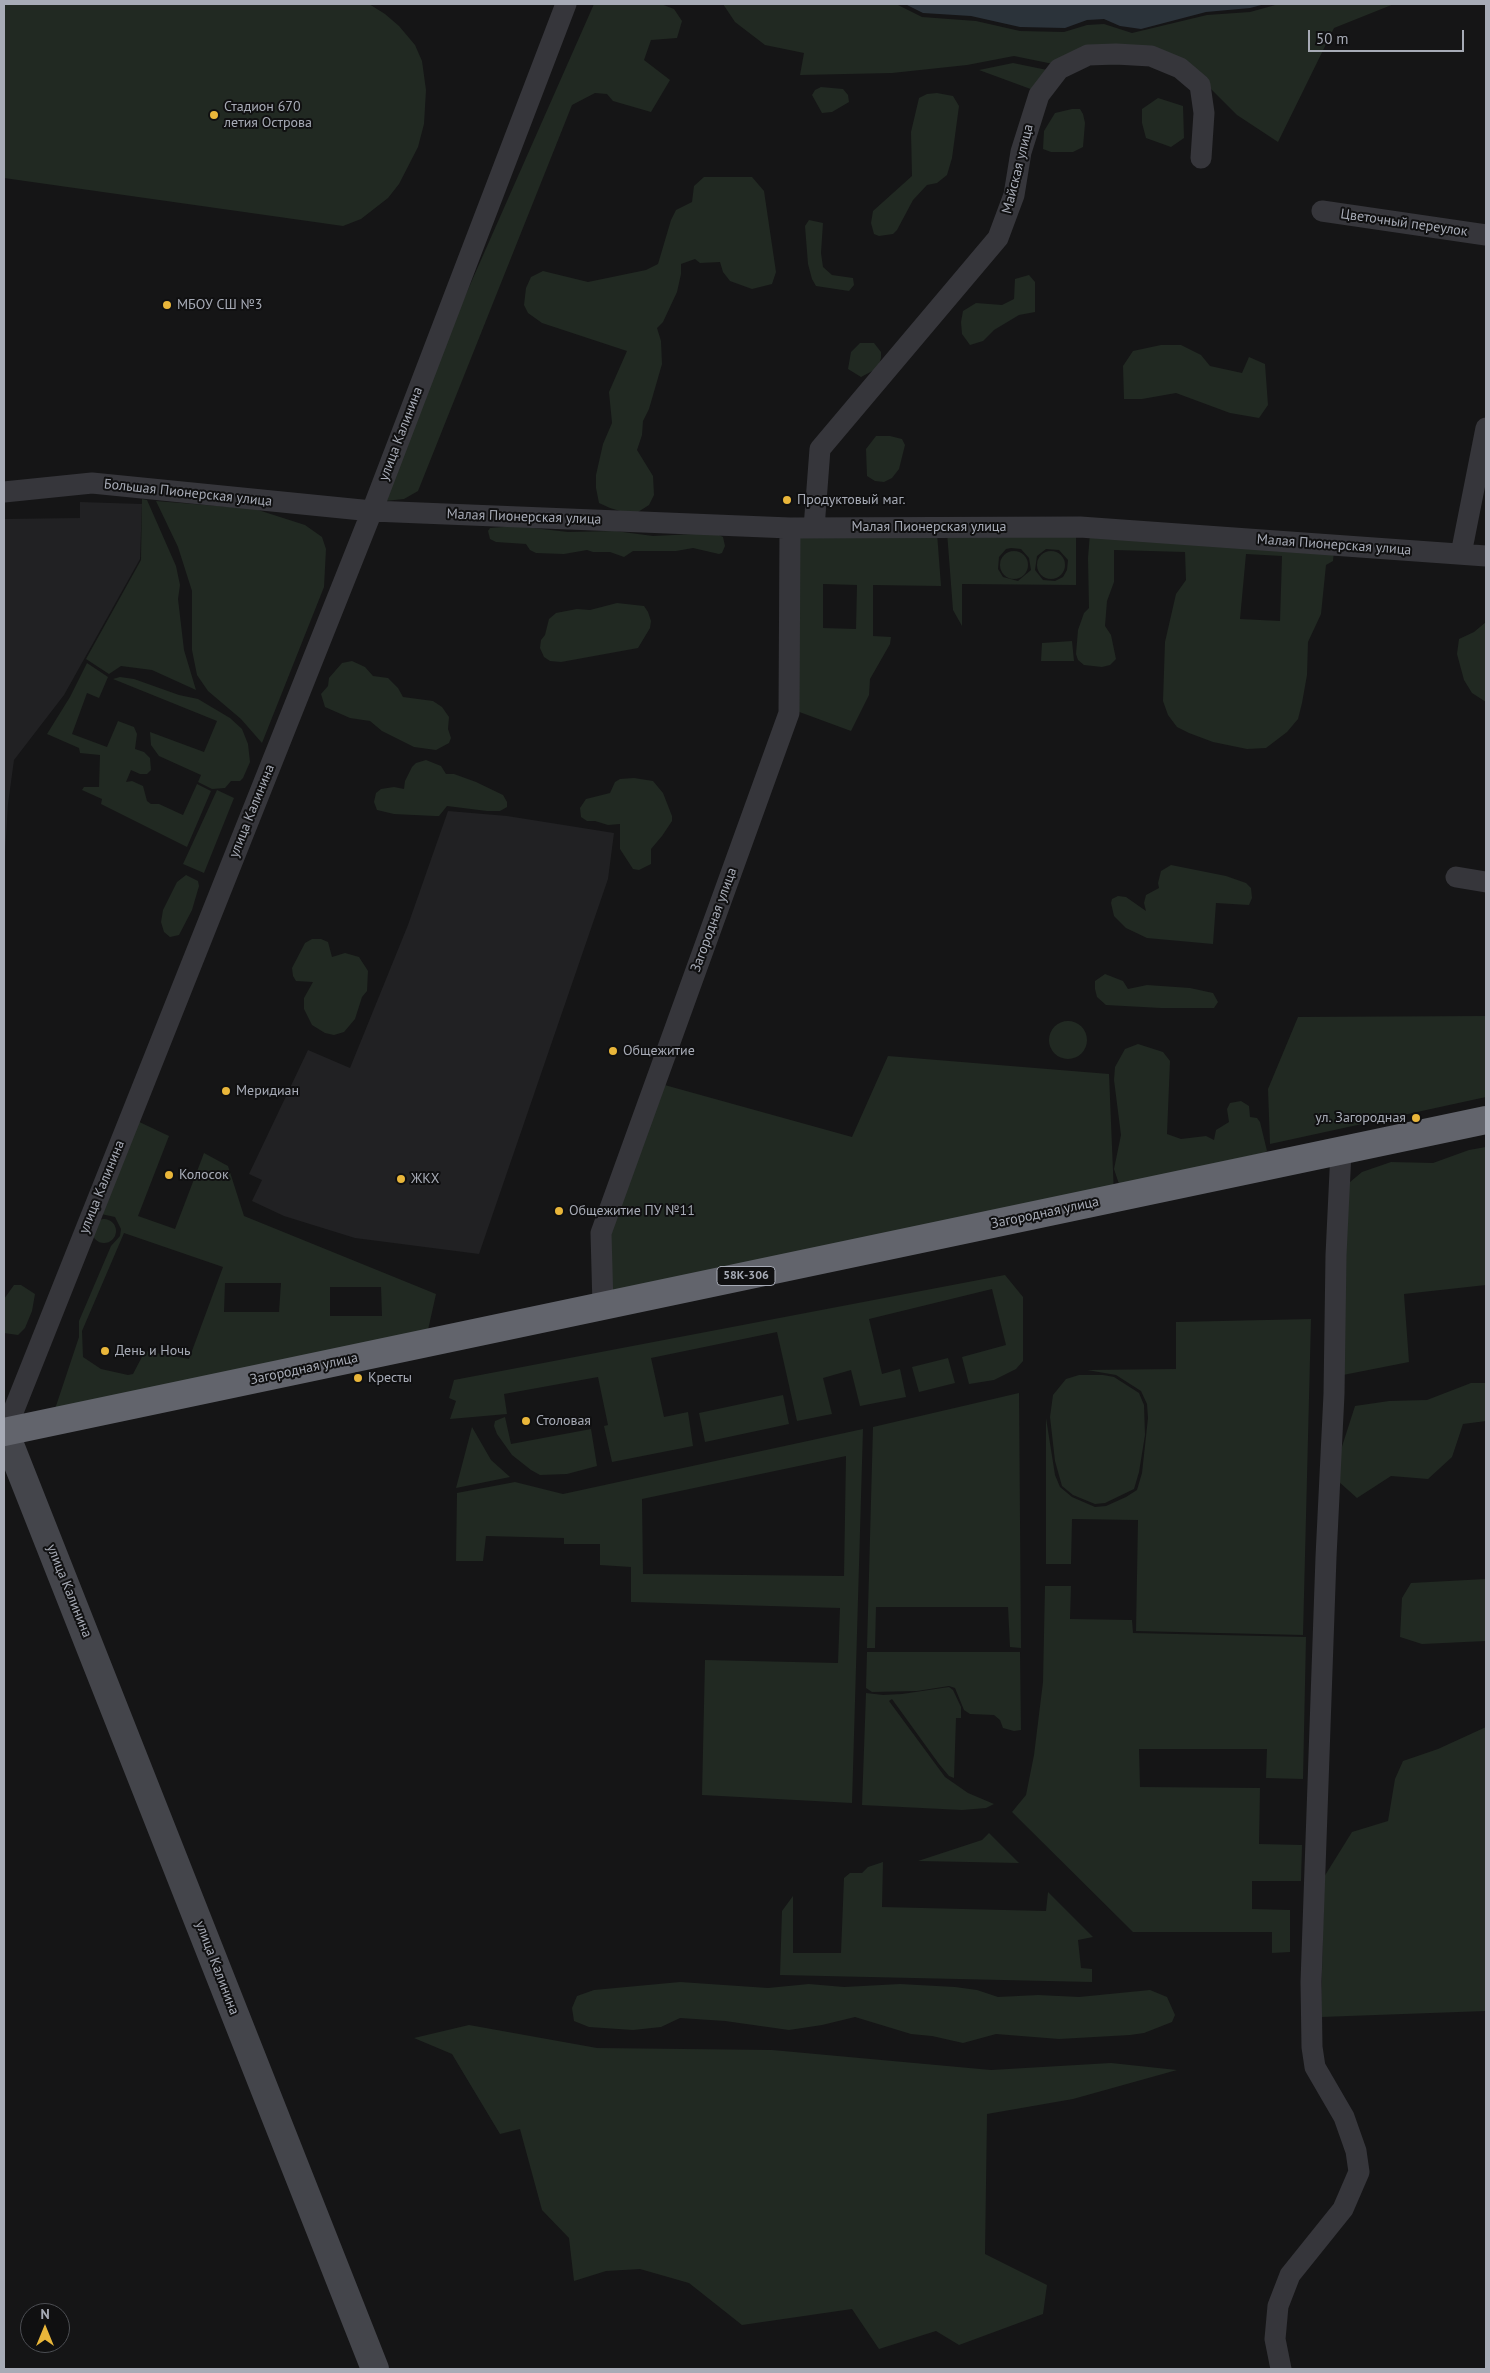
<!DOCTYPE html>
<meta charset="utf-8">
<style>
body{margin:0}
#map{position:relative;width:1490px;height:2373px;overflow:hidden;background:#151516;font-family:"PT Sans",sans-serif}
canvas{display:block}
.frame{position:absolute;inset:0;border:5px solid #a7abb6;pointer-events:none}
.north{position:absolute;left:20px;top:2303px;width:50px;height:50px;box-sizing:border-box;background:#101011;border:1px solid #4c4e53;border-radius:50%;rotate:0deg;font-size:14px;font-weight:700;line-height:20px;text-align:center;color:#a7abb6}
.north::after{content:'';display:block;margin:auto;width:18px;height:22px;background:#e9b63a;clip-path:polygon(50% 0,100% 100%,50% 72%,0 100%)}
.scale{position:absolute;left:1308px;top:30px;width:156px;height:22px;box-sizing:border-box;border:2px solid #a7abb6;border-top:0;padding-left:6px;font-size:15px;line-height:18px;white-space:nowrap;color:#a7abb6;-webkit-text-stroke:4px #101011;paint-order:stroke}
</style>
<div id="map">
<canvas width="1490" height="2373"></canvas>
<div class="frame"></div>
<div class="north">N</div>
<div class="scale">50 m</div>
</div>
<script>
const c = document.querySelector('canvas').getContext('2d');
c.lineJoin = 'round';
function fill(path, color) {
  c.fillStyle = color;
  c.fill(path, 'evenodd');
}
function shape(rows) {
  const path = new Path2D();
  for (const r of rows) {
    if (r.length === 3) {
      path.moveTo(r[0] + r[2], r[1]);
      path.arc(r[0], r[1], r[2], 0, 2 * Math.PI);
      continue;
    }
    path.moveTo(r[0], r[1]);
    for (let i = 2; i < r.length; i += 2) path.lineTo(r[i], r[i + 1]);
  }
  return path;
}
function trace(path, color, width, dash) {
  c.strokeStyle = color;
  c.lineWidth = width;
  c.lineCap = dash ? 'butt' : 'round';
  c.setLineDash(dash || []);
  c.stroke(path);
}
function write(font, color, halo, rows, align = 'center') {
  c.font = font + ' "PT Sans",sans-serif';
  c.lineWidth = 4;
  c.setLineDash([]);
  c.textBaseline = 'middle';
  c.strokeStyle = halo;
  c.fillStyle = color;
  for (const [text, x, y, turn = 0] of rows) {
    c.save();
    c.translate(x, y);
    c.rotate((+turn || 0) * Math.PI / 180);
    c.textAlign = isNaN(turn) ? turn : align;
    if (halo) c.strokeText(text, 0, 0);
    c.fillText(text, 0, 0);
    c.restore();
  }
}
const built = shape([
 [80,502,142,504,140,559,64,695,14,760,8,804,4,869,4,519,80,518],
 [448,811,507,816,614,833,608,879,479,1254,355,1238,284,1216,252,1201,262,1180,249,1174,308,1050,350,1068,408,925]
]);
const green = shape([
 [4,4,369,4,385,14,399,26,415,45,422,61,426,90,424,124,418,147,399,184,388,198,361,219,343,226,4,178],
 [594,4,661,4,674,9,682,21,677,38,651,40,644,60,670,80,651,112,613,101,607,94,595,93,572,105,418,491,404,499,385,501,379,491],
 [723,4,896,4,922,17,976,21,1020,31,1064,32,1087,25,1104,24,1132,33,1207,15,1250,12,1279,4,1394,4,1334,28,1278,142,1237,115,1202,80,1182,64,1058,65,1014,56,967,65,892,73,800,75,804,53,765,45,735,22],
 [1013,63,1052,71,1036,91,979,70],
 [821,87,843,89,848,95,849,102,832,112,822,113,812,95,815,90],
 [937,93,953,96,959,106,952,158,947,175,937,183,927,185,913,200,897,230,893,234,879,236,874,234,871,223,873,211,912,176,911,132,919,98,927,94],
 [1158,98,1183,106,1184,138,1171,147,1146,138,1142,123,1142,109],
 [1072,109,1080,109,1083,114,1085,123,1083,147,1073,152,1051,152,1043,149,1044,131,1055,113],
 [704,177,752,177,764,191,776,272,772,284,752,289,730,281,723,272,720,262,700,263,695,259,681,264,681,274,677,292,663,322,657,328,661,341,662,364,649,409,643,421,642,435,637,450,653,476,654,495,649,505,638,512,623,512,610,508,599,503,596,488,596,475,603,444,612,423,609,392,627,351,542,323,528,313,524,305,526,288,531,277,543,271,588,282,646,270,658,264,671,220,676,210,692,202,694,186],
 [809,220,823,223,821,253,823,267,832,275,853,278,854,285,849,291,816,286,812,279,808,264,805,226],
 [1029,275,1035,282,1035,312,1019,315,994,330,983,341,970,345,962,334,961,322,963,311,976,303,1002,305,1014,299,1015,279],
 [860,343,874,343,881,352,881,358,878,368,861,377,848,369,851,352],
 [1161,345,1181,345,1201,355,1210,366,1242,373,1249,357,1265,364,1268,405,1259,418,1230,413,1176,393,1142,399,1124,399,1123,366,1133,351],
 [876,436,890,436,902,439,905,445,899,469,892,478,884,482,875,481,867,476,866,449],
 [142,499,147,500,176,566,180,585,178,599,184,650,196,690,152,670,121,666,109,674,86,659,141,560],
 [156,501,255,509,305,525,322,537,326,549,324,587,262,743,241,719,208,691,197,675,192,650,192,591,178,547],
 [516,526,568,532,615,531,653,536,715,533,723,537,725,546,722,553,719,554,693,548,676,551,633,551,624,557,610,552,593,552,587,550,564,554,536,553,530,550,526,544,496,542,490,539,488,531,490,528],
 [794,532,937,533,941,586,873,585,873,636,891,637,890,644,870,679,869,695,851,731,794,710],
 [823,584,857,585,856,629,823,628],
 [947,532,1076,532,1076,585,962,584,962,626,953,610],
 [1011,548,1021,549,1029,558,1031,570,1018,581,1003,577,998,569,999,557,1006,549],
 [1046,549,1059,550,1068,560,1067,570,1063,577,1055,581,1043,580,1035,570,1037,556],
 [1090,533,1334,551,1333,561,1326,565,1321,614,1308,642,1307,675,1302,703,1298,719,1287,732,1266,748,1247,749,1213,742,1189,733,1177,727,1168,715,1163,701,1165,642,1176,594,1186,580,1185,552,1114,550,1114,582,1107,601,1105,626,1111,635,1116,659,1110,665,1102,667,1084,665,1078,660,1076,654,1078,630,1084,613,1089,608,1088,558],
 [1246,554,1282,556,1280,621,1240,619],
 [1051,565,14],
 [1014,565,14],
 [617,603,644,606,648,612,651,621,650,628,638,648,561,662,550,661,544,657,540,648,541,640,545,635,549,619,556,613,577,609,590,610],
 [1486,622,1486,702,1472,693,1464,680,1457,654,1459,639,1474,632],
 [1072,641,1074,661,1041,661,1042,643],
 [352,661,365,667,373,676,388,678,398,688,403,697,433,701,442,707,449,717,448,729,451,738,449,743,436,750,414,747,382,731,370,721,350,718,325,707,321,694,328,686,329,678,342,663],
 [87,663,108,677,99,698,87,693,72,734,107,747,118,721,134,727,137,734,135,749,144,752,150,758,151,770,147,774,140,774,131,770,126,782,132,781,143,786,147,801,151,804,159,804,183,815,197,784,211,791,187,847,101,804,102,799,82,790,84,787,99,787,100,755,80,753,79,748,47,734,70,697],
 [120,677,134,679,179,695,198,699,230,718,242,729,248,744,250,762,243,778,240,781,231,781,225,788,212,789,198,782,201,775,159,756,151,745,150,732,204,752,217,721,113,679],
 [426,760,441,766,446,774,454,774,476,782,503,795,507,802,507,807,500,811,487,811,447,806,439,816,435,816,394,814,377,810,374,802,376,793,381,789,394,787,404,789,405,781,412,767,416,763],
 [634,778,653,781,663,793,672,816,672,821,662,836,651,849,651,864,639,870,633,869,620,849,620,824,608,825,595,821,587,821,581,817,580,808,586,799,610,793,615,782,620,779],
 [217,790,234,798,204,873,183,864],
 [1171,865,1226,876,1246,883,1251,888,1252,898,1249,905,1216,903,1213,944,1147,938,1126,928,1114,916,1111,903,1112,899,1118,896,1126,897,1146,911,1144,903,1146,895,1159,888,1158,883,1161,871],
 [186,875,198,881,199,886,192,910,179,935,170,937,164,932,161,922,163,910,177,882],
 [312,939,321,939,328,942,332,957,345,953,359,957,368,971,367,991,362,997,355,1019,344,1032,334,1035,325,1033,312,1025,304,1009,304,998,313,982,296,981,293,976,292,968,305,943],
 [1105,974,1123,981,1128,989,1147,985,1190,988,1213,993,1218,1002,1214,1008,1161,1008,1106,1005,1097,997,1095,989,1095,981],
 [1486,1016,1486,1097,1270,1144,1268,1089,1298,1017],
 [1068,1040,19],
 [1138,1044,1163,1052,1170,1061,1167,1134,1181,1139,1206,1136,1214,1140,1216,1130,1229,1122,1227,1109,1230,1103,1241,1101,1249,1106,1250,1117,1257,1118,1260,1122,1267,1151,1264,1153,1119,1184,1114,1169,1121,1135,1114,1080,1115,1067,1125,1049],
 [888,1056,1109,1074,1114,1195,608,1301,605,1234,661,1084,852,1137],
 [133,1119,169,1136,138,1216,175,1229,204,1153,228,1166,244,1216,436,1294,426,1339,52,1418,79,1337,79,1321,111,1246,120,1236,121,1229,115,1217,101,1214],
 [124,1233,223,1267,189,1359,145,1351,133,1374,128,1375,101,1369,83,1357,82,1331],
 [225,1283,281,1283,279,1312,224,1312],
 [330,1287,381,1287,382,1316,330,1316],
 [1486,1147,1486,1285,1404,1294,1409,1362,1343,1375,1344,1187,1362,1172,1391,1162,1433,1163,1469,1150],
 [104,1231,12],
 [1005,1275,1023,1297,1023,1361,1016,1369,994,1380,969,1384,962,1357,1006,1345,992,1289,869,1319,882,1374,900,1369,906,1397,860,1406,851,1370,823,1378,832,1414,797,1421,777,1332,651,1358,664,1417,688,1412,693,1446,612,1462,604,1426,608,1425,598,1377,504,1394,507,1414,450,1419,456,1401,449,1398,454,1380],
 [14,1285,21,1285,35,1294,32,1311,25,1328,18,1335,4,1333,4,1299],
 [1311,1319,1303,1635,1136,1631,1138,1520,1072,1519,1071,1564,1046,1564,1046,1418,1055,1475,1060,1487,1072,1497,1095,1507,1106,1506,1126,1497,1137,1490,1142,1473,1148,1418,1147,1404,1141,1391,1116,1375,1087,1370,1176,1369,1176,1322],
 [948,1358,955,1383,919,1392,912,1367],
 [1079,1375,1103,1375,1114,1377,1139,1393,1144,1405,1145,1435,1139,1472,1134,1489,1105,1503,1095,1504,1073,1495,1062,1486,1055,1461,1050,1417,1053,1395,1066,1379],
 [1471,1383,1486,1383,1486,1421,1463,1424,1452,1457,1428,1479,1391,1476,1357,1498,1338,1481,1338,1459,1355,1406,1389,1401,1427,1400],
 [1019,1393,1021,1648,1010,1647,1008,1607,876,1607,875,1648,867,1648,873,1427],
 [783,1395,789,1424,705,1442,699,1413],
 [505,1417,511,1444,591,1429,597,1466,567,1474,540,1475,531,1470,512,1455,497,1434,494,1426,495,1421],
 [472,1427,491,1460,510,1477,456,1488],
 [863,1429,852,1803,702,1795,705,1660,838,1663,840,1608,631,1602,631,1567,600,1565,600,1544,564,1544,564,1538,486,1536,483,1561,456,1561,457,1493,515,1482,563,1494],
 [846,1456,844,1576,643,1574,642,1499],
 [1486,1579,1486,1641,1422,1644,1400,1637,1402,1598,1411,1583],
 [1045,1586,1071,1586,1070,1619,1132,1620,1133,1633,1306,1637,1303,1779,1266,1778,1267,1749,1139,1749,1140,1787,1260,1788,1259,1844,1302,1845,1301,1881,1252,1881,1252,1909,1290,1910,1290,1952,1272,1953,1272,1932,1133,1932,1012,1812,1026,1795,1034,1755,1043,1682],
 [867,1652,1020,1652,1021,1730,1014,1731,1003,1728,1000,1720,994,1715,970,1714,964,1710,955,1688,949,1686,917,1691,872,1692,866,1688],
 [949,1687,953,1690,961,1707,961,1718,956,1718,954,1778,949,1776,939,1764,892,1699,889,1701,945,1777,968,1793,994,1804,986,1808,962,1810,862,1805,866,1693,883,1695,902,1694],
 [1486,1727,1486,2011,1321,2017,1324,1877,1352,1832,1388,1821,1395,1779,1403,1761,1438,1749],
 [989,1833,1019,1863,918,1861,982,1840],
 [883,1862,882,1907,1046,1911,1048,1892,1093,1937,1078,1940,1081,1968,1092,1969,1092,1982,780,1975,782,1911,793,1896,793,1953,841,1953,844,1878,850,1873,862,1873,868,1867],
 [680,1982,768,1988,809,1984,844,1987,900,1984,955,1987,977,1990,998,1997,1038,1995,1079,1997,1150,1990,1167,1997,1175,2015,1172,2022,1144,2033,1130,2035,1059,2039,996,2034,963,2043,932,2036,911,2034,855,2017,822,2025,789,2030,725,2021,680,2018,661,2027,633,2030,589,2027,574,2021,572,2008,577,1996,594,1990],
 [469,2025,597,2048,772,2050,991,2070,1111,2063,1177,2070,1073,2099,987,2114,985,2254,1047,2285,1043,2314,959,2345,936,2331,879,2349,852,2309,742,2325,689,2283,640,2269,606,2271,574,2281,569,2238,542,2210,520,2129,500,2134,452,2054,414,2038]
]);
const water = shape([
 [905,4,1265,4,1250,8,1206,12,1141,29,1120,26,1104,19,1087,20,1065,28,1020,27,971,16,923,13]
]);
const street = shape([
 [1322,211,1486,235],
 [4,492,92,483,372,511,790,528,1080,527,1486,556],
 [814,528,820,449,998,238,1014,195,1021,152,1039,95,1059,69,1088,55,1116,54,1151,56,1180,68,1200,85,1204,113,1201,158],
 [1461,554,1486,428],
 [1456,877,1486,882],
 [603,1306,601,1233,789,713,790,528],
 [5,1432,372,511,566,4],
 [1281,2369,1275,2339,1278,2306,1290,2275,1343,2209,1359,2172,1356,2151,1344,2117,1315,2067,1312,2047,1311,1982,1326,1557,1334,1394,1336,1255,1341,1151]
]);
const secondary = shape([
 [5,1432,375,2369]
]);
const highway = shape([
 [4,1432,1486,1120]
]);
const markers = [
 [214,115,5,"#e9b63a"],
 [167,305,5,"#e9b63a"],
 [787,500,5,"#e9b63a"],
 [613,1051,5,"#e9b63a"],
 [226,1091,5,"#e9b63a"],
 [1416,1118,5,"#e9b63a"],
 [169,1175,5,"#e9b63a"],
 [401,1179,5,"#e9b63a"],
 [559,1211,5,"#e9b63a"],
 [105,1351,5,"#e9b63a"],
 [358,1378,5,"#e9b63a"],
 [526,1421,5,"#e9b63a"]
];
const shields = [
 [746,1276,58]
];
const shieldNames = [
 ["58К-306",746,1276]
];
const poiNames = [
 ["Стадион 670",224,107],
 ["летия Острова",224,123],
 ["МБОУ СШ №3",177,305],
 ["Продуктовый маг.",797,500],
 ["Общежитие",623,1051],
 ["Меридиан",236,1091],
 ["ул. Загородная",1406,1118,"right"],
 ["Колосок",179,1175],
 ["ЖКХ",411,1179],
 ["Общежитие ПУ №11",569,1211],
 ["День и Ночь",115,1351],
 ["Кресты",368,1378],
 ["Столовая",536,1421]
];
const streetNames = [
 ["Майская улица",1018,169,-76],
 ["Цветочный переулок",1404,223,8],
 ["улица Калинина",401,434,-69],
 ["Большая Пионерская улица",188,493,6],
 ["Малая Пионерская улица",524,517,2],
 ["Малая Пионерская улица",929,527],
 ["Малая Пионерская улица",1334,545,4],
 ["улица Калинина",252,811,-68],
 ["Загородная улица",714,920,-70],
 ["улица Калинина",102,1187,-68],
 ["Загородная улица",1045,1213,-12],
 ["Загородная улица",304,1369,-12],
 ["улица Калинина",69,1591,68],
 ["улица Калинина",217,1968,69]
];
fill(built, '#212123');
fill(green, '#212922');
fill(water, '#2b333a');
trace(street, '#36363b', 21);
trace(secondary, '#44454b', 28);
trace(highway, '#62646c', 28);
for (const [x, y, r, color] of markers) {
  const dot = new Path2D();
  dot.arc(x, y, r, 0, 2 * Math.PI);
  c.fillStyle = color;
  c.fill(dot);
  trace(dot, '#101011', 2);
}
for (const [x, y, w] of shields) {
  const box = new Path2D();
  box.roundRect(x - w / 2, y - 9.5, w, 19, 4);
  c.fillStyle = '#101011';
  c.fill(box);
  trace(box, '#a7abb6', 1);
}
write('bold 12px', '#a7abb6', null, shieldNames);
write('14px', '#a7abb6', '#101011', poiNames, 'left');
write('14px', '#a7abb6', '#101011', streetNames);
</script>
